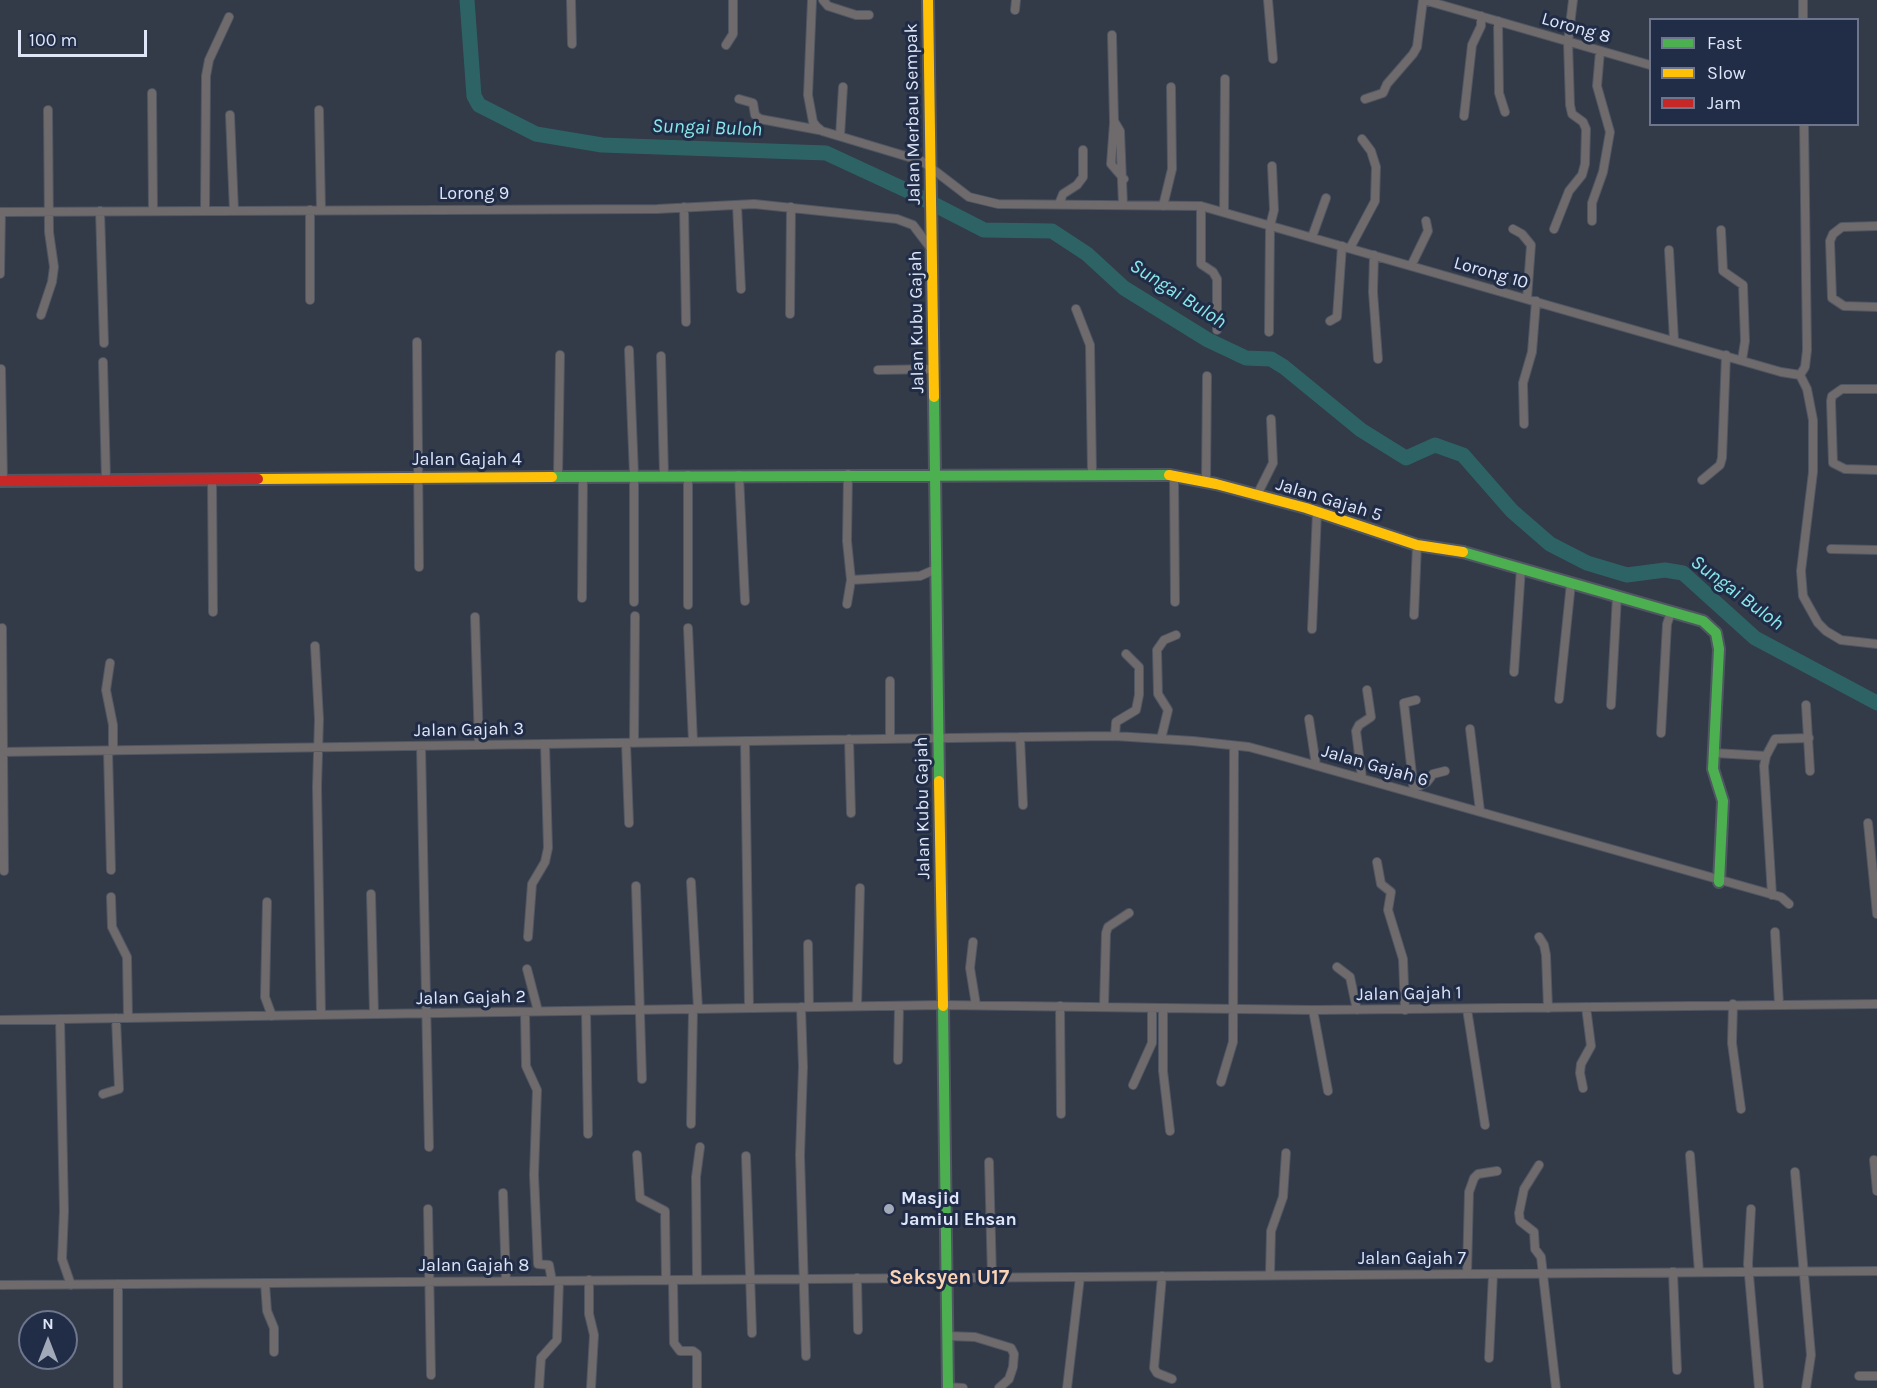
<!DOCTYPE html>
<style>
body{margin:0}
#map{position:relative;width:1877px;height:1388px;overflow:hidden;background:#333a48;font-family:Karla,sans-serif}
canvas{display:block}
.legend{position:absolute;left:1649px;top:18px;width:210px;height:108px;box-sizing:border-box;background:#212c46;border:2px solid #6d768d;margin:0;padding:8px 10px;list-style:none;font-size:18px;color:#dee6f8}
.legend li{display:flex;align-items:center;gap:12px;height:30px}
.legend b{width:30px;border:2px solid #6d768d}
.north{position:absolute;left:18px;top:1310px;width:60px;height:60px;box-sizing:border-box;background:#212c46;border:2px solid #6d768d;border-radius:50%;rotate:0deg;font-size:16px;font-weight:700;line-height:24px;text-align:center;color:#dee6f8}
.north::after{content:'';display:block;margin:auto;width:21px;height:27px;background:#a2aaba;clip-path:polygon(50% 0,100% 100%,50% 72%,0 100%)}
.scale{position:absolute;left:18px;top:30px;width:129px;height:27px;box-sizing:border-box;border:3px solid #dee6f8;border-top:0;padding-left:8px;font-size:18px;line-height:21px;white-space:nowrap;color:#dee6f8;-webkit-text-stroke:4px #212c46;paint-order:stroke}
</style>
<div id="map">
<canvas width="1877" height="1388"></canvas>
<ul class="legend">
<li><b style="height:8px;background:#4caf50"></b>Fast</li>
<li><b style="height:8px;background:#ffc107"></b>Slow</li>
<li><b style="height:8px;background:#c62828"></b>Jam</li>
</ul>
<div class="north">N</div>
<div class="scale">100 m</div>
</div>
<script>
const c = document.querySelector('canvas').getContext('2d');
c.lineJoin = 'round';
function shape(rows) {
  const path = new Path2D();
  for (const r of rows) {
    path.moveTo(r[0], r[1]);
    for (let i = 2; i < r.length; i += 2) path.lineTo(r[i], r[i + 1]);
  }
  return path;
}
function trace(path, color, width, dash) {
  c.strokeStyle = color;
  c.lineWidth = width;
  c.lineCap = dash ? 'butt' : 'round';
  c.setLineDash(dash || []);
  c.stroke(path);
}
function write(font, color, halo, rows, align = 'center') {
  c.font = font + ' Karla,sans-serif';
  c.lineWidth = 6;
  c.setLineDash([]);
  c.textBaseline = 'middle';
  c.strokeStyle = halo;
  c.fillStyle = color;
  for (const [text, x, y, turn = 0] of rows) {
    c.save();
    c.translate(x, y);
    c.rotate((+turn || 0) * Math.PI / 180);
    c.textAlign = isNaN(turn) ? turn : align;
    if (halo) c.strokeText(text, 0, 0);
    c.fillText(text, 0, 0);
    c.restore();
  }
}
const river = shape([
 [467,0,474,96,479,105,536,134,602,145,826,153,908,191,984,230,1052,231,1087,254,1124,288,1208,340,1246,358,1271,359,1284,367,1361,430,1406,458,1435,445,1463,455,1512,511,1550,544,1587,563,1627,575,1665,570,1683,573,1755,638,1877,703]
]);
const street = shape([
 [571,0,572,44],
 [812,0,808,95,813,122,816,126,822,131,922,161,969,197,998,204,1201,206,1781,372,1800,375],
 [823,0,828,6,856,15,869,15],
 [1268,0,1273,59],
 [1424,0,1650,65],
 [1803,0,1803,20],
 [1015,10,1016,0],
 [1498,21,1499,93,1505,112],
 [1112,35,1114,121,1120,131,1123,205],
 [726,45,733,34,733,0],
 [152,93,153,211],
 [739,99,753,103,755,115,760,119,819,130],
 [1365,99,1383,93,1387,84,1413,54,1417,47,1423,0],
 [319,110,321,210],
 [230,115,234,211],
 [1464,116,1472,45,1481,26,1481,16],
 [1114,123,1111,164,1124,179],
 [840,136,843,87],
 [1059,204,1063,194,1077,185,1083,177,1083,150],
 [737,205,741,289],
 [1163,206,1172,169,1171,87],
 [1201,206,1201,264,1213,272,1217,279,1217,330],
 [684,207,686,322],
 [310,210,310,300],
 [100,211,104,343],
 [205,211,206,76,209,60,229,17],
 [0,212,657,209,754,204,897,219,913,225,932,250],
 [1224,212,1225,79],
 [1592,221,1592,203,1603,172,1610,132,1597,86,1600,51],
 [1877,226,1842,227,1833,234,1830,241,1832,298,1844,306,1877,307],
 [1513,229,1522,234,1531,245,1527,299],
 [1554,229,1569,191,1582,175,1585,164,1586,129,1583,122,1572,114,1570,105,1568,42,1573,0],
 [1721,230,1723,271,1743,285,1745,341,1742,360],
 [1312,237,1326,198],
 [1350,248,1375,201,1376,167,1371,151,1362,139],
 [1669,250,1674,340],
 [1374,255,1373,292,1378,359],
 [1411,266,1428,231,1426,221],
 [0,274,1,212],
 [1076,309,1090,345,1092,473],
 [790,314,791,207],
 [41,315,52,282,54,267,49,232,48,110],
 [1330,321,1337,317,1342,246],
 [1269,332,1270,226,1274,210,1272,166],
 [417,342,419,567],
 [629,350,634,475,634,602],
 [661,356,664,475],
 [103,362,106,480],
 [1,369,3,481],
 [878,370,934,369],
 [1800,375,1807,389,1813,420,1813,472,1801,571,1803,596,1818,623,1826,631,1841,640,1877,644],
 [1800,375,1805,367,1807,350,1804,124],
 [1877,389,1842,389,1832,396,1831,401,1833,463,1845,469,1877,470],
 [1524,424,1523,383,1532,352,1536,301],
 [688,475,688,605],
 [739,475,745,601],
 [1174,475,1175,602],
 [558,476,560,355],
 [212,479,213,612],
 [1702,480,1720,465,1722,458,1726,355],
 [1206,482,1207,376],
 [1257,495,1273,463,1271,419],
 [1831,549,1877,550],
 [851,580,920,576,936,569],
 [582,598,583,476],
 [847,604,851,580,847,541,848,474],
 [1414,615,1417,545],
 [475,617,479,745],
 [2,628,4,871],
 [688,628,693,742],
 [1312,629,1317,512],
 [315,646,319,719,317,787,321,1015],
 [110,663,106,690,113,725,113,751],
 [1514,672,1521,568],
 [1559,699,1571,583],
 [1611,705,1617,596],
 [1806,705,1810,771],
 [1309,719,1316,765],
 [1470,729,1480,811],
 [1661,733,1667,624,1671,612],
 [1115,736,1116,722,1136,710,1139,695,1139,667,1126,654],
 [1020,737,1023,805],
 [849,739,851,813],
 [890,739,890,681],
 [1161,739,1168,710,1158,694,1157,650,1164,640,1176,635],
 [745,741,749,1008],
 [626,743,629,823],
 [634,743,635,616],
 [421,746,429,1147],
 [108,751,111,870],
 [0,752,1020,737,1115,736,1193,741,1249,747,1275,754,1781,897,1789,904],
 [1715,753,1766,756],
 [1362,778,1356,731,1359,725,1371,717,1367,690],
 [1415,788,1427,782,1433,774,1445,771],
 [1414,792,1404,703,1416,700],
 [1868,823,1877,914],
 [1377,862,1381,884,1391,892,1388,910,1403,959,1405,1010],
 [691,882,698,1009],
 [636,886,642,1079],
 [371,894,374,1014],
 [1772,895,1764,766,1766,756,1775,739,1809,738],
 [111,897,112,927,127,957,128,1018],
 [267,902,265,997,272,1016],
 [1775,932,1779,1004],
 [528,937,532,884,545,862,548,848,545,744],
 [1539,937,1544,945,1546,955,1548,1008],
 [973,942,970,968,976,1005],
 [808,944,809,1007],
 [1337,967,1350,977,1357,1010],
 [527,969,538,1011],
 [1733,1004,1732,1043,1741,1109],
 [857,1006,860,888],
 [1060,1006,1061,1114],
 [1104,1006,1106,933,1108,927,1129,913],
 [801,1007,803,1067,800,1155,806,1356],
 [1163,1008,1163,1071,1170,1131],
 [1467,1009,1485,1125],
 [1313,1010,1328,1091],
 [586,1011,588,1134],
 [525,1012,526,1066,537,1090,534,1175,538,1264,549,1265,552,1281],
 [60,1019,64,1211,62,1259,71,1285],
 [0,1020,942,1005,1313,1010,1877,1004],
 [898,1060,899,1006],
 [1221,1082,1233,1042,1234,746],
 [1133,1085,1152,1043,1152,1008],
 [1583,1088,1580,1073,1581,1064,1591,1046,1586,1007],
 [103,1094,119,1089,116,1018],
 [691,1124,693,1009],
 [637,1155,640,1198,665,1211,666,1280],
 [1690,1155,1699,1272],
 [746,1156,752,1333],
 [1874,1160,1877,1191],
 [989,1162,992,1277],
 [1539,1165,1524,1189,1519,1213,1520,1221,1534,1232,1535,1249,1541,1257,1556,1388],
 [1795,1172,1811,1355,1806,1388],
 [503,1193,506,1281],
 [428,1209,431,1375],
 [1751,1209,1748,1264,1759,1388],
 [1673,1272,1677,1370],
 [1467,1274,1469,1192,1474,1178,1478,1174,1497,1171],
 [1270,1275,1271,1231,1283,1197,1286,1153],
 [1162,1276,1154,1368,1157,1373,1172,1379],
 [857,1278,858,1330],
 [589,1280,589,1314,594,1335,591,1388],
 [673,1280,674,1343,680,1351,693,1351,697,1354,697,1388],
 [697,1280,696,1177,700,1147],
 [265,1283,267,1311,274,1328,274,1352],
 [0,1285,1877,1271],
 [948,1336,975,1337,1011,1348,1014,1354,1013,1367,1009,1379,999,1388],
 [1489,1358,1493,1274],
 [1859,1376,1877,1376],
 [948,1387,963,1388],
 [118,1388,118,1284],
 [539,1388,541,1358,557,1340,559,1281],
 [1067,1388,1080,1277]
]);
const fast = shape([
 [934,397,939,781],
 [552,477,1169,475],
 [1463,552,1703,621,1716,633,1719,649,1713,769,1723,801,1719,882],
 [943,1006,948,1388]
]);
const slow = shape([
 [928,0,934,397],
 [1169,475,1216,484,1306,508,1417,545,1463,552],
 [258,479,552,477],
 [939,781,943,1006]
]);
const jam = shape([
 [0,481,258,479]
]);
const markers = [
 [889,1209,6,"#a2aaba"]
];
const streetNames = [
 ["Lorong 8",1576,28,16],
 ["Jalan Merbau Sempak",913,114,-91],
 ["Lorong 9",474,194],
 ["Lorong 10",1491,273,16],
 ["Jalan Kubu Gajah",917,322,-91],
 ["Jalan Gajah 4",467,460],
 ["Jalan Gajah 5",1329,500,17],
 ["Jalan Gajah 3",469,730,-1],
 ["Jalan Gajah 6",1375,766,16],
 ["Jalan Kubu Gajah",923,808,-91],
 ["Jalan Gajah 1",1409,994,-1],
 ["Jalan Gajah 2",471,998,-1],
 ["Jalan Gajah 7",1412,1259],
 ["Jalan Gajah 8",474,1266]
];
const poiNames = [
 ["Masjid",901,1199],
 ["Jamiul Ehsan",901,1220]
];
const waterNames = [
 ["Sungai Buloh",707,128,2],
 ["Sungai Buloh",1178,294,33],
 ["Sungai Buloh",1737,593,37]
];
const quarterNames = [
 ["Seksyen U17",949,1278]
];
trace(river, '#2e6366', 15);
trace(street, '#505662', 10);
trace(fast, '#505662', 14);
trace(slow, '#505662', 14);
trace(jam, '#505662', 14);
trace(street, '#6f6b6c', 8);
trace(fast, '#4caf50', 10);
trace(slow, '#ffc107', 10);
trace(jam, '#c62828', 10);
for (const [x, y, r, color] of markers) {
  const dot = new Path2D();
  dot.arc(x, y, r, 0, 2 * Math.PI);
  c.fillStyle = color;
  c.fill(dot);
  trace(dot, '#212c46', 2);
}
write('18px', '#dee6f8', '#212c46', streetNames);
write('bold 18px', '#dee6f8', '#212c46', poiNames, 'left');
write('italic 20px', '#89e8ec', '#212c46', waterNames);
write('bold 21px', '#fad2b4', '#212c46', quarterNames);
</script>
